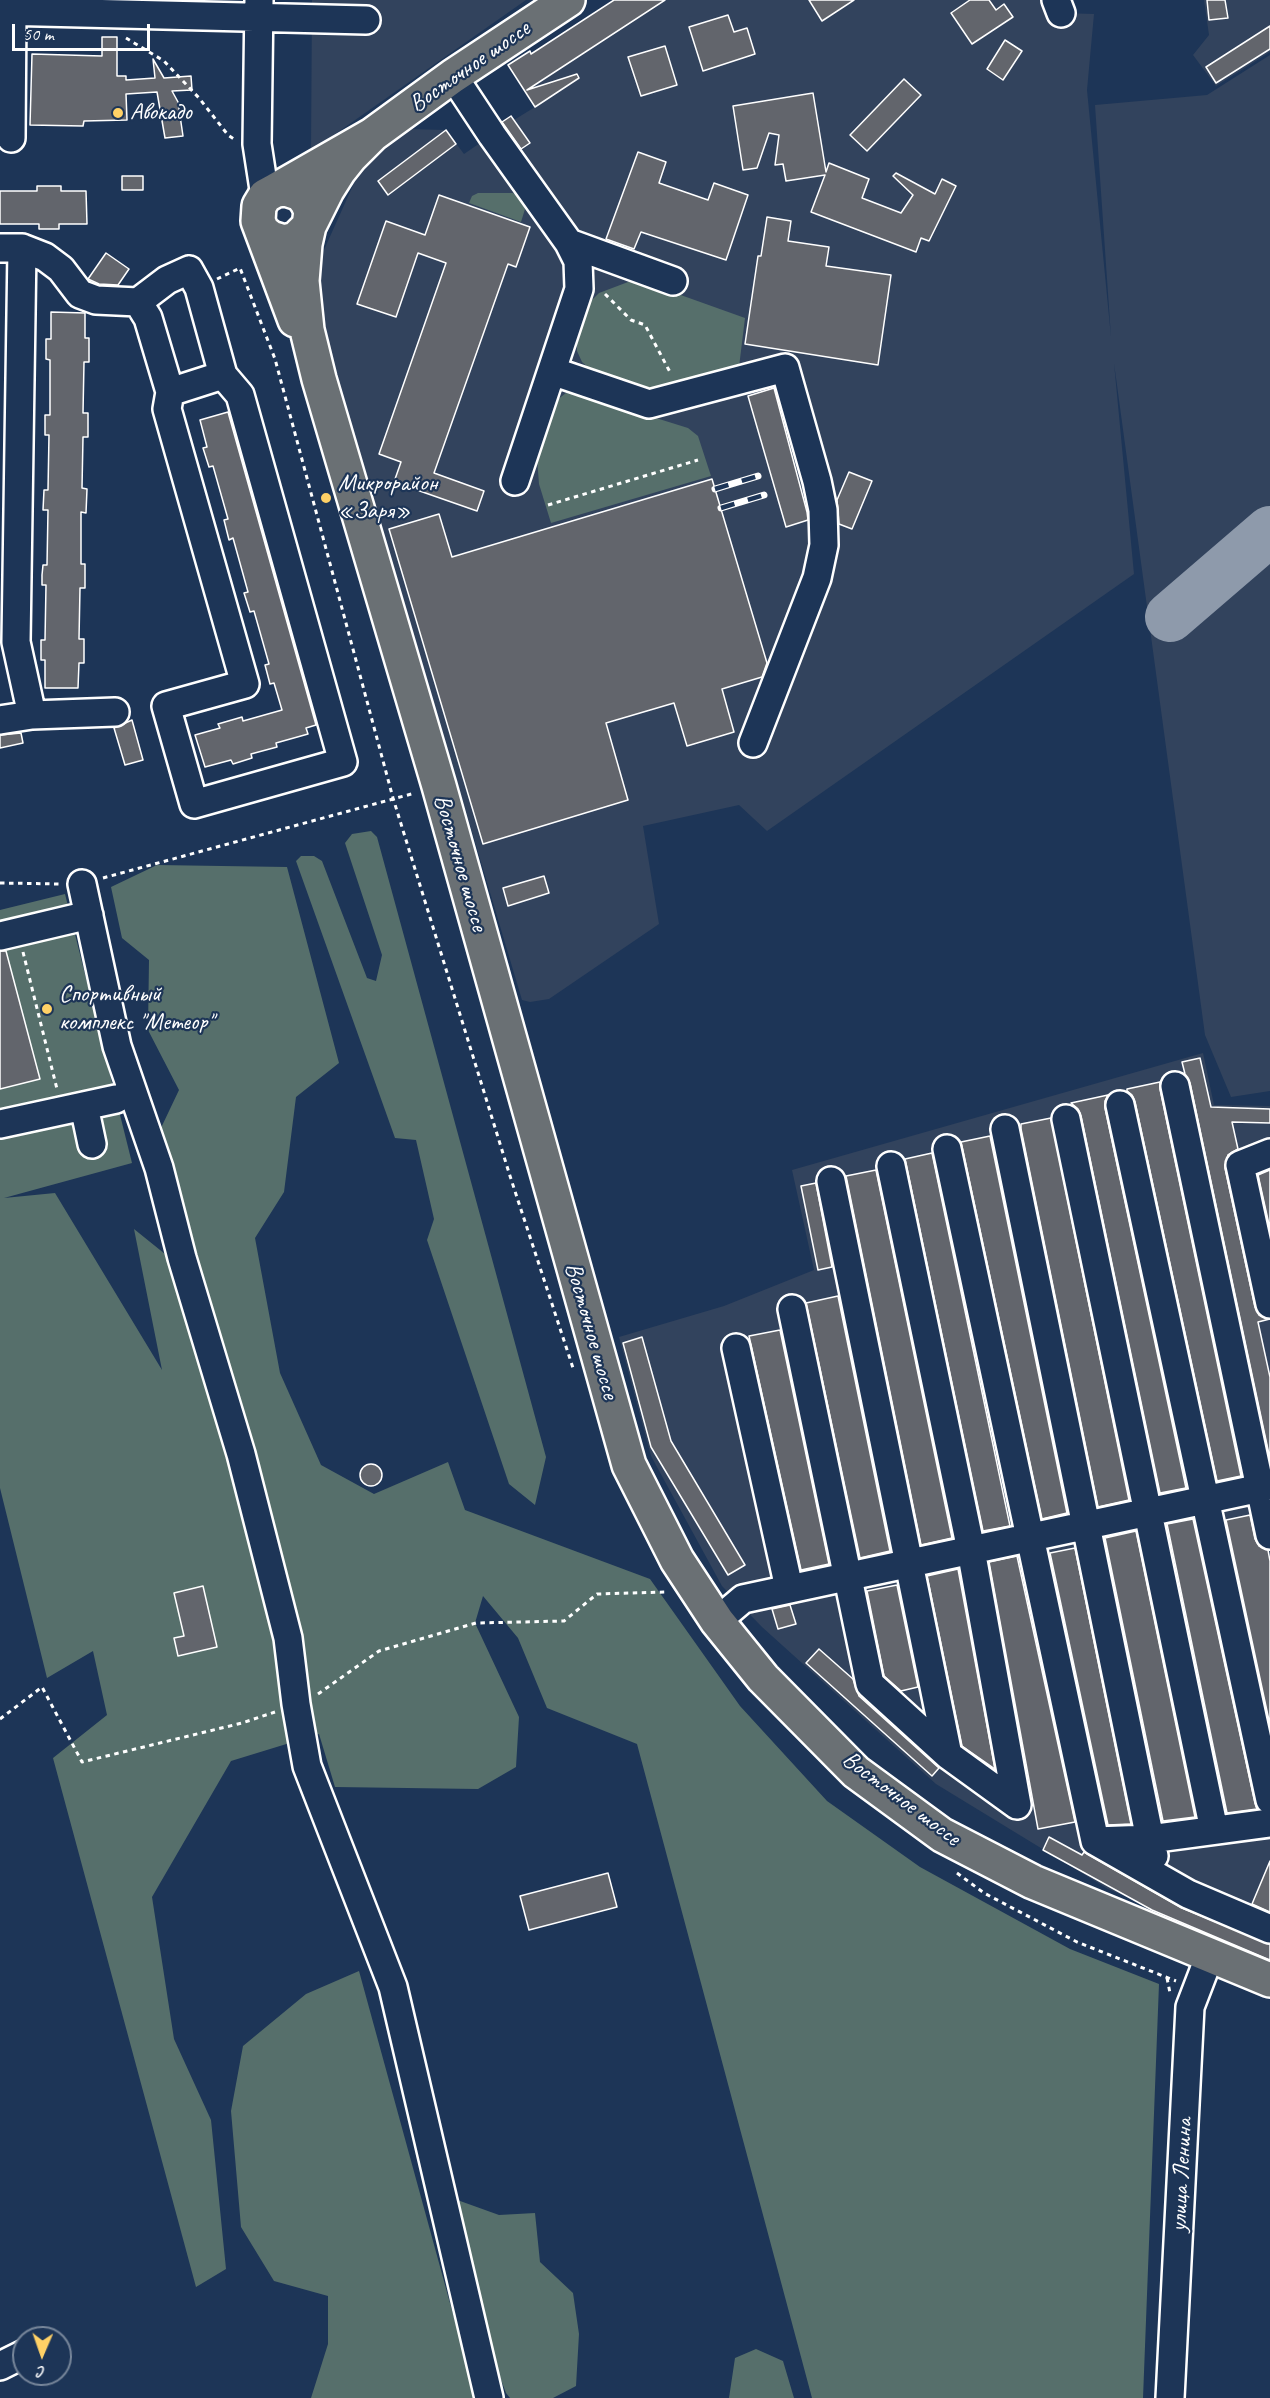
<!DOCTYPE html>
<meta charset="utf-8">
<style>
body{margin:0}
#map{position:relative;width:1270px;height:2398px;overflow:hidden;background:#1d3557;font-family:Caveat,sans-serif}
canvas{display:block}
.north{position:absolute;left:12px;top:2326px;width:60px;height:60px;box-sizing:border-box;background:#1d3557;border:2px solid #77869a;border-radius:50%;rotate:182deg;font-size:16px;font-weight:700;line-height:24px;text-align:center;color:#fff}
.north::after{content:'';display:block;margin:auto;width:21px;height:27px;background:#ffd166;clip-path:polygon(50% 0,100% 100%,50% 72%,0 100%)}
.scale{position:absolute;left:12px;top:24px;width:138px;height:27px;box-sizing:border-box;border:3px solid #fff;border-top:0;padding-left:8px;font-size:18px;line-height:21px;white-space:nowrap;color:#fff;-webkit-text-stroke:4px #1d3557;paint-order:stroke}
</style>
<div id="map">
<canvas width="1270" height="2398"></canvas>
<div class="north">С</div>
<div class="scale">50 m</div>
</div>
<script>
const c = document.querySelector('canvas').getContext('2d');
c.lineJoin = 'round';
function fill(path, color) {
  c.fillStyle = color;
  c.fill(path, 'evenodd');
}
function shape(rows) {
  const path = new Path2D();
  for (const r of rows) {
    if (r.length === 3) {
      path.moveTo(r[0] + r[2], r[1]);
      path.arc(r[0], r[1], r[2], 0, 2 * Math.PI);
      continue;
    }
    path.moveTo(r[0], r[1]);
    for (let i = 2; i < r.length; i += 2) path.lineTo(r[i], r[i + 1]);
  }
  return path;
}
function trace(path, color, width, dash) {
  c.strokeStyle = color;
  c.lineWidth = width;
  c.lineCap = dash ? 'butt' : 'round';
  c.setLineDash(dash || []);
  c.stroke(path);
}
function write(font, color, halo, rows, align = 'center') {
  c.font = font + ' Caveat,sans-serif';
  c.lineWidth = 4.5;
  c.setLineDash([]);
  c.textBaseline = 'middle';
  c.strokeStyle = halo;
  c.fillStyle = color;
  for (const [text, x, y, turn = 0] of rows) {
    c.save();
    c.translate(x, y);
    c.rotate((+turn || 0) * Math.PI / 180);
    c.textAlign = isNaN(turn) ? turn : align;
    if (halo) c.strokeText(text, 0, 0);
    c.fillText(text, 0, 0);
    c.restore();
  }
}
const built = shape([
 [312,0,526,0,311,151],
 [614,0,1041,0,1051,24,1061,13,1094,14,1087,90,1111,337,1095,105,1207,95,1270,55,1270,1091,1231,1097,1205,1035,1114,363,1134,574,767,831,739,805,643,826,659,924,549,999,530,1002,522,1000,321,324,314,272,364,161,406,129,446,130,464,154,496,132,494,128,511,116,514,120,535,107,508,65,530,51,531,53],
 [1204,0,1270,0,1270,52,1216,86,1193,55,1209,35],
 [1203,1053,1214,1105,1270,1106,1270,1956,1108,1889,936,1784,762,1627,722,1586,651,1456,619,1337,724,1306,814,1270,792,1170]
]);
const green = shape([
 [478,193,513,193,520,198,525,209,521,222,469,203,472,196],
 [636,279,745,318,739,367,664,389,645,390,591,370,582,362,577,351,577,337,591,301,599,293],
 [566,393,579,394,688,428,698,436,711,476,551,523,539,484,537,458,557,400],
 [371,831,377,837,546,1457,535,1505,509,1484,427,1240,434,1219,416,1140,395,1138,296,861,301,856,314,856,322,861,367,978,376,981,382,955,345,843,352,834],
 [157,865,287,867,339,1063,296,1097,284,1192,255,1238,280,1373,321,1465,374,1494,448,1462,465,1510,650,1579,740,1706,827,1801,920,1867,1070,1949,1159,1984,1143,2398,812,2398,637,1744,547,1708,518,1638,483,1596,475,1623,519,1717,516,1767,478,1789,335,1787,319,1734,231,1761,152,1897,174,2039,211,2120,226,2269,196,2287,53,1758,107,1715,93,1651,47,1678,0,1488,0,910,65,894,132,1163,4,1198,55,1193,162,1370,134,1229,196,1279,160,1130,179,1090,148,1030,149,960,122,938,111,887],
 [359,1971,476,2398,311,2398,328,2344,328,2296,274,2281,241,2227,231,2111,243,2046,306,1994],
 [449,2197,499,2215,535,2213,540,2262,573,2293,579,2334,576,2386,553,2398,510,2398,506,2393,483,2332],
 [756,2349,783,2361,794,2398,729,2398,735,2358]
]);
const taxiway = shape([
 [1170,617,1270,531]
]);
const building = shape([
 [614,0,665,0,527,90,577,74,579,78,535,107,508,65,530,51,531,54,614,0],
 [809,0,854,0,822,21,809,0],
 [970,0,989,0,996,10,1004,4,1013,17,972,44,951,13,970,0],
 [1207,0,1225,0,1228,18,1209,20,1207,0],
 [728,15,734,32,747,28,755,54,703,71,689,27,728,15],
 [1270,26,1270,49,1216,83,1206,67,1270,26],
 [102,37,117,37,117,76,126,76,126,80,155,78,153,59,164,78,191,76,192,90,172,91,178,102,183,136,165,138,157,92,126,94,127,120,84,121,83,126,30,125,32,54,102,56,102,37],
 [1005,40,1022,51,1003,80,987,69,1005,40],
 [665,46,677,85,641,96,628,57,665,46],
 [904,79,921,95,867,151,850,135,904,79],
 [813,93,826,172,829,163,869,179,862,198,901,213,913,195,893,176,896,173,935,194,942,179,956,186,929,241,921,238,916,252,811,212,825,175,786,181,783,164,775,165,779,135,769,133,757,168,743,170,733,106,813,93],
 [511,116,530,143,521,149,502,122,511,116],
 [446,130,456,144,388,195,378,181,446,130],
 [638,152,666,162,659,183,708,200,714,183,748,195,726,260,641,232,634,249,606,239,638,152],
 [122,176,143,176,143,190,122,190,122,176],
 [37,186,61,186,61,191,86,191,87,224,59,224,59,229,39,229,39,224,0,224,0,191,37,191,37,186],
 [439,195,530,227,516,267,508,264,434,473,484,491,477,511,394,482,401,462,379,454,446,263,418,253,396,317,357,304,386,221,425,235,439,195],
 [767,217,791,221,788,241,829,247,826,266,891,275,878,365,745,344,758,256,761,256,767,217],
 [106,253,129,269,118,285,99,284,88,279,106,253],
 [51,312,85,313,85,338,89,338,89,362,84,362,83,413,88,413,88,437,83,437,82,488,87,489,86,513,81,512,81,564,85,564,85,588,80,588,79,639,84,639,84,663,79,663,78,688,45,688,45,660,41,660,41,640,45,640,46,585,42,585,42,575,43,565,47,565,48,510,43,510,44,490,48,490,49,435,45,435,45,415,50,415,50,360,46,359,46,339,51,339,51,312],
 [774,388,807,512,808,520,786,527,748,396,774,388],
 [228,412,316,725,306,728,308,734,276,743,277,747,251,754,252,758,233,764,231,760,205,767,195,735,220,728,218,724,242,717,243,721,282,710,274,683,270,684,265,665,269,664,254,611,250,612,244,593,248,592,233,538,229,540,224,520,228,519,213,466,209,467,203,448,207,447,200,420,228,412],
 [849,472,872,481,852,529,839,524,837,500,849,472],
 [712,479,767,663,762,677,722,689,734,732,687,746,674,703,606,723,628,800,483,844,389,529,439,514,452,557,712,479],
 [132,720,143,760,125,765,114,728,132,720],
 [21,733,23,743,0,748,0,735,21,733],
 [544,876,549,893,508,906,503,888,544,876],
 [0,951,6,951,40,1079,0,1089,0,951],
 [1200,1058,1211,1107,1270,1109,1270,1123,1232,1122,1238,1149,1228,1155,1225,1168,1255,1307,1259,1315,1270,1319,1258,1322,1270,1377,1270,1459,1190,1083,1185,1074,1182,1062,1200,1058],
 [1160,1082,1160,1089,1241,1476,1217,1481,1135,1102,1132,1095,1127,1091,1127,1089,1160,1082],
 [1108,1095,1105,1101,1105,1108,1186,1488,1160,1493,1081,1116,1078,1109,1071,1103,1108,1095],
 [1051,1118,1129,1500,1098,1507,1021,1129,1021,1124,1051,1118],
 [990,1136,1067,1513,1042,1519,961,1142,990,1136],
 [932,1153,1010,1526,983,1531,905,1159,932,1153],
 [876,1170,952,1538,921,1545,846,1176,876,1170],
 [1270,1170,1270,1229,1258,1175,1270,1170],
 [816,1183,832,1267,818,1270,801,1186,816,1183],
 [838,1296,890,1551,860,1558,806,1303,838,1296],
 [780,1330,829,1564,801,1570,749,1336,780,1330],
 [642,1337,671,1441,745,1565,728,1575,651,1447,623,1343,642,1337],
 [371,1475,11],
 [1250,1515,1255,1539,1259,1546,1268,1550,1270,1561,1270,1725,1226,1520,1250,1515],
 [1193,1519,1255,1803,1257,1809,1227,1813,1167,1524,1193,1519],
 [1136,1531,1195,1817,1163,1821,1105,1538,1136,1531],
 [1075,1548,1131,1824,1108,1825,1050,1553,1075,1548],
 [1017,1556,1075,1822,1038,1829,989,1562,1017,1556],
 [958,1569,995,1769,962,1746,927,1576,958,1569],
 [897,1585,918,1687,901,1691,884,1676,867,1591,897,1585],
 [203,1586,217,1647,178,1656,174,1638,184,1636,174,1593,203,1586],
 [790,1605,796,1624,778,1629,772,1609,790,1605],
 [819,1649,853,1679,859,1696,939,1768,932,1776,806,1663,819,1649],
 [1049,1837,1082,1855,1084,1852,1182,1908,1270,1944,1270,1960,1152,1910,1043,1850,1049,1837],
 [1270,1861,1270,1912,1252,1904,1270,1861],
 [608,1873,617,1907,529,1930,520,1896,608,1873]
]);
const path = shape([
 [126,38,164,61,199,98,228,135,234,139],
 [217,279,240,268,275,359,393,798,510,1176,574,1371],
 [605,294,631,320,645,325,671,374],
 [548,505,698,460],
 [103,878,415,793],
 [0,883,61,884],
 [23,952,57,1089],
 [318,1694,379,1651,476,1623,564,1621,597,1594,667,1592],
 [0,1719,42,1687,82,1762,242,1723,275,1712],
 [957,1873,984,1893,1077,1942,1176,1981],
 [1167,1978,1170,1993]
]);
const minor = shape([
 [259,0,257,144,265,196],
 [1056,0,1061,13],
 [0,11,366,20],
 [453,76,492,135,569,243,578,261,579,289,515,481],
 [11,138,12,11],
 [569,243,673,281],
 [0,248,22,248,45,257,61,269,80,294,96,300,138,302],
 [22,248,16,642,32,715],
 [189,270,199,288,223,375,170,392,148,318,138,302,167,280,189,270],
 [552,371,649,404,785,368,817,481,823,510,824,545,817,578,753,743],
 [170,392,167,409,245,684,166,706,194,804,343,762,240,395,223,375],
 [0,720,32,715,115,712],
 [82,884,117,1046,159,1168,182,1258,241,1454,288,1638,296,1704,307,1766,393,1987,489,2398],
 [0,936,89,915],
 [1175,1086,1270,1535],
 [1120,1105,1270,1800],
 [84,1106,92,1144],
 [1066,1119,1214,1830],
 [0,1124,116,1099],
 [1005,1129,1150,1839,1095,1841],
 [947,1149,1095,1841,1188,1894,1270,1929],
 [1270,1153,1240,1165,1270,1304],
 [891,1166,971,1550,1017,1805],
 [831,1181,948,1755,1017,1805],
 [792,1309,870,1684,948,1755],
 [736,1348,789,1588],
 [717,1621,743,1599,1270,1486],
 [1154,1856,1150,1839,1270,1823],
 [0,2366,24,2354],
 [1170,2398,1190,2007,1210,1955]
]);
const major = shape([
 [372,135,351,156,339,171,327,190,309,226,305,244,302,281,307,330,319,379,439,786,629,1465,677,1560,717,1621,763,1678,856,1772,942,1835,1033,1882,1270,1980],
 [276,190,286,189,301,194,307,202,311,211,309,226,296,239,284,242,271,238,262,231,258,221,259,206,265,196,276,190,372,135,453,76,568,0],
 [258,221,295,320]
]);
const rail = shape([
 [715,489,758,476],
 [721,508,764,495]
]);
const markers = [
 [118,113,6,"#ffd166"],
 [326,498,6,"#ffd166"],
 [47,1009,6,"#ffd166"]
];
const streetNames = [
 ["Восточное шоссе",470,67,-35],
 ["Восточное шоссе",460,863,74],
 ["Восточное шоссе",591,1331,74],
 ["Восточное шоссе",901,1799,37],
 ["улица Ленина",1182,2175,-87]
];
const poiNames = [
 ["Авокадо",130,113],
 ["Микрорайон",338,484],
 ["«Заря»",338,512],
 ["Спортивный",59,995],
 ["комплекс \"Метеор\"",59,1023]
];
fill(built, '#32435d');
fill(green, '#566f6b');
trace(taxiway, '#8e9aab', 50);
fill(building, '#62656c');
trace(building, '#fff', 1.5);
trace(minor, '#fff', 32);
trace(major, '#fff', 38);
trace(path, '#fff', 3, [4.5, 4.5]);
trace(minor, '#1d3557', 27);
trace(major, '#6a7074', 33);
trace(rail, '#fff', 7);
trace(rail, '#1d3557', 4.5, [14]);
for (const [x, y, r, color] of markers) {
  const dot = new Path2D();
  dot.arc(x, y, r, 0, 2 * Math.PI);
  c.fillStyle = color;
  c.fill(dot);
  trace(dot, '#1d3557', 2);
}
write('24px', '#fff', '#1d3557', streetNames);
write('24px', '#fff', '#1d3557', poiNames, 'left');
</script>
